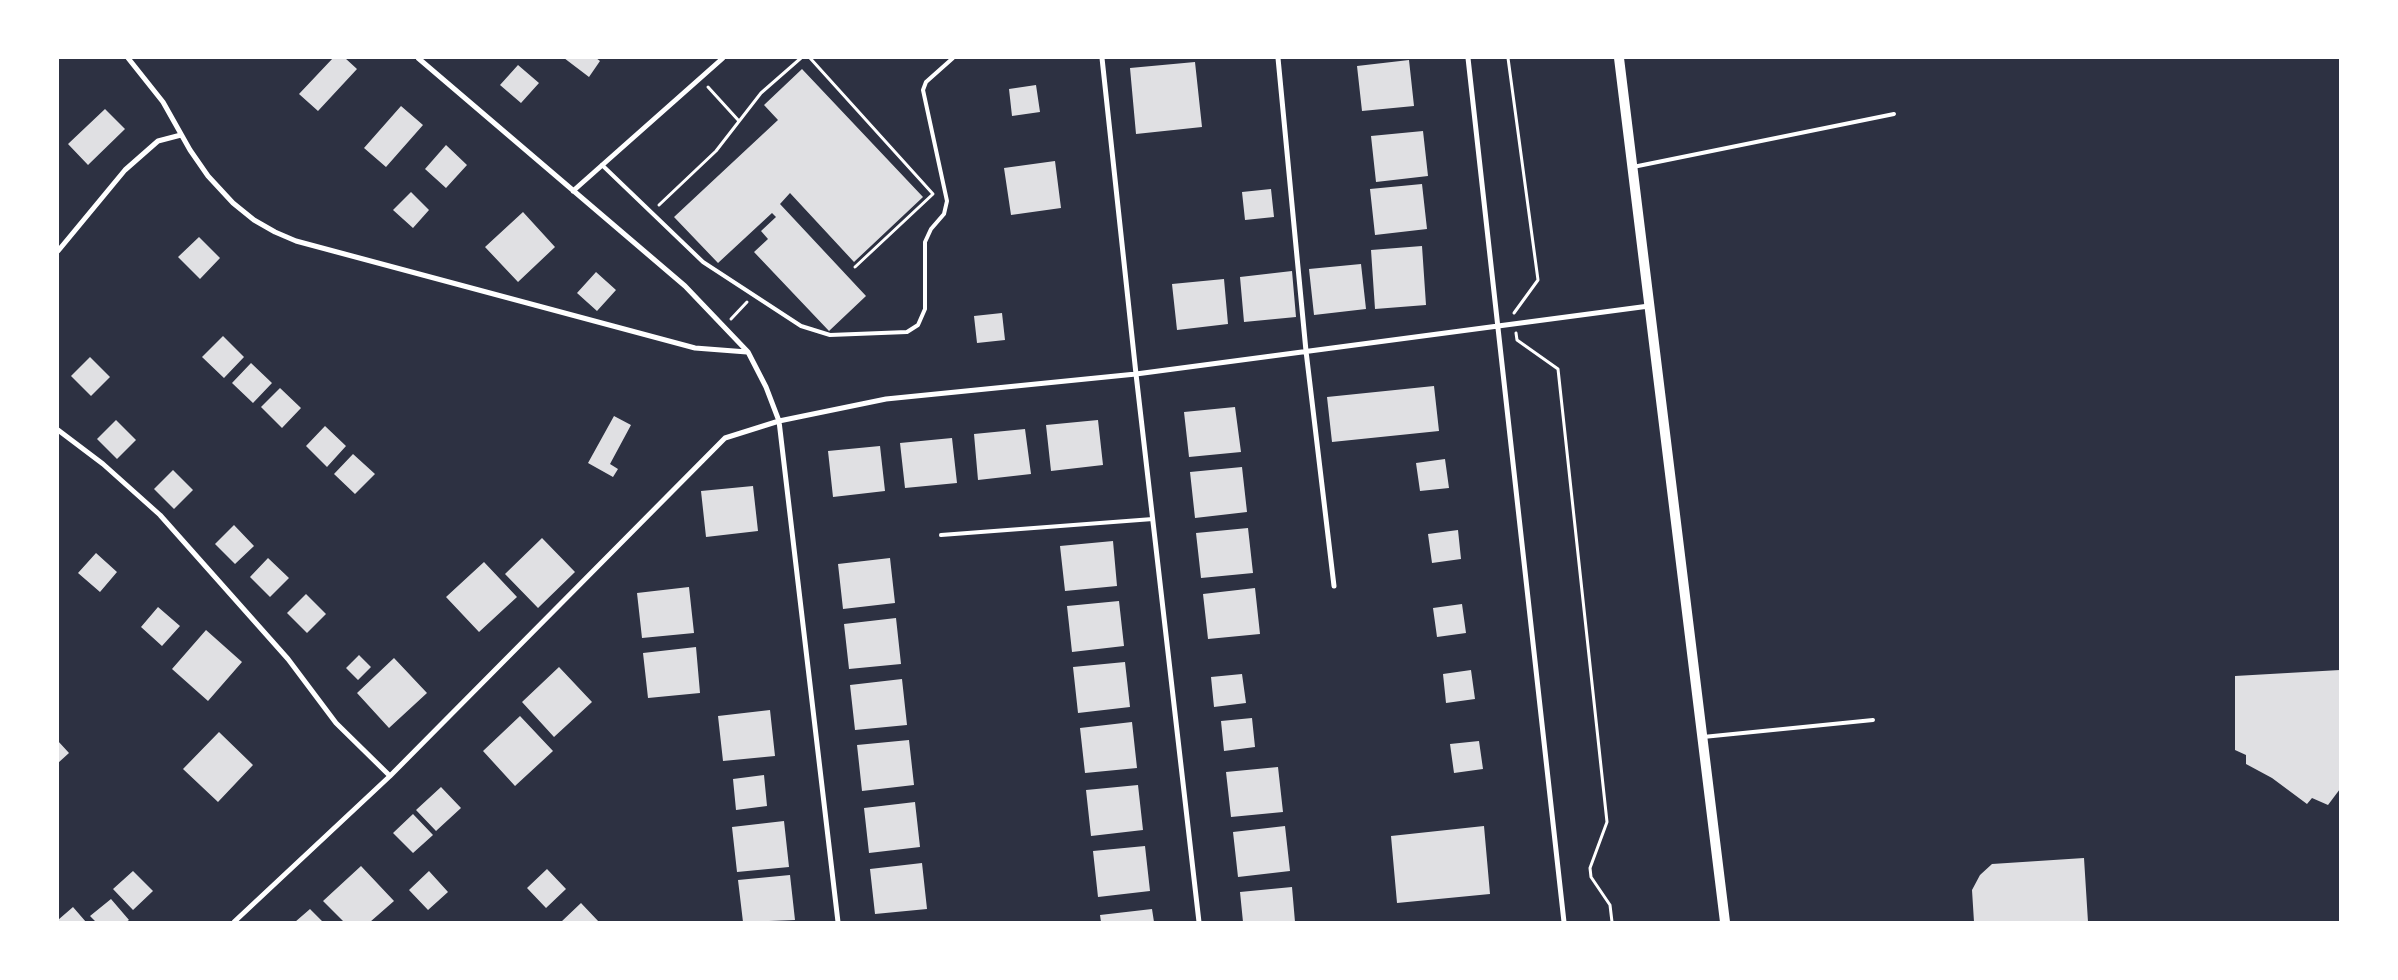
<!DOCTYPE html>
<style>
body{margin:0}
#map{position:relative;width:2398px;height:980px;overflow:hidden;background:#2d3142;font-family:Lato,sans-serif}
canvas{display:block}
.frame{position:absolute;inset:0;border:59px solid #fff;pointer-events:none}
</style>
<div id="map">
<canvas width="2398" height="980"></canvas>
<div class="frame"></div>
</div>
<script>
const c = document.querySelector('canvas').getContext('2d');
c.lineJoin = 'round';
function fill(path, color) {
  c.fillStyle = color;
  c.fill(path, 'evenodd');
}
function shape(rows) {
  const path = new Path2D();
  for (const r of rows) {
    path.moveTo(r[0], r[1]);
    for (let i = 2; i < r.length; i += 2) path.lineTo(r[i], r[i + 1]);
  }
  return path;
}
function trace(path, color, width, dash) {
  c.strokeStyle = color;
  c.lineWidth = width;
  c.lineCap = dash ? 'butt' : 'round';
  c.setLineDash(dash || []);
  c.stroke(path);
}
const building = shape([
 [333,58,345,58,357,69,318,111,299,94],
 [564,58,596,58,600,61,589,77],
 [1409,60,1414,106,1362,111,1357,66],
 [1195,62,1202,127,1136,134,1130,68],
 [518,65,539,83,521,103,500,85],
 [802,69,923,197,854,262,790,193,780,204,866,296,829,331,754,252,768,239,761,231,776,217,772,213,718,263,674,217,778,120,764,105],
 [1036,85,1040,112,1012,116,1009,89],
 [401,106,423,125,386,167,364,148],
 [105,109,125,129,88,165,68,144],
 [1423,131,1428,176,1376,182,1371,136],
 [446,145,467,165,446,188,425,169],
 [1055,161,1061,208,1011,215,1004,168],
 [1422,184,1427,229,1375,235,1370,189],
 [1271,189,1274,217,1245,220,1242,192],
 [411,192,429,210,413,228,393,210],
 [523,212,555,247,518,282,485,247],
 [199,237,220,258,200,279,178,257],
 [1422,246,1426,305,1375,309,1371,250],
 [1361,264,1366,309,1314,315,1309,269],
 [1292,271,1296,317,1244,322,1240,277],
 [596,272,616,290,597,311,577,293],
 [1224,279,1228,324,1177,330,1172,284],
 [1002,313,1005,340,977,343,974,316],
 [223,336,244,357,224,378,202,357],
 [90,357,110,377,91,396,71,376],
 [251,363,272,383,253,403,232,383],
 [1434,386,1439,431,1332,442,1327,397],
 [280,388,301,408,282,428,261,407],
 [1235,407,1241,452,1189,457,1184,412],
 [614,416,631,425,610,464,618,469,613,477,588,463],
 [116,420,136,440,117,459,97,439],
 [1098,420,1103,465,1051,471,1046,425],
 [325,426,346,446,327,467,306,446],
 [1025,429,1031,474,978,480,974,434],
 [952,438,957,483,905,488,900,443],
 [880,446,885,491,833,497,828,451],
 [353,454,375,474,355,494,334,474],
 [1445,459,1449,488,1420,491,1416,463],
 [1242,467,1247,512,1195,518,1190,472],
 [173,470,193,490,174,509,154,489],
 [753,486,758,531,706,537,701,491],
 [234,525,254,546,235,564,215,544],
 [1248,528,1253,573,1201,578,1196,533],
 [1458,530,1461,559,1432,563,1428,534],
 [542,538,575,572,538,608,505,574],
 [1113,541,1117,586,1065,591,1060,546],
 [96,553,117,572,100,592,78,573],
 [268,558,289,578,270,597,250,577],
 [890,558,895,603,843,609,838,564],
 [484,562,517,597,479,632,446,597],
 [689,587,694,633,642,638,637,593],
 [1255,588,1260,634,1208,639,1203,594],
 [306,594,326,614,307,633,287,613],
 [1119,601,1124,646,1072,652,1067,606],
 [1462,604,1466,633,1437,637,1433,608],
 [158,607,180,626,162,646,141,627],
 [896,618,901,664,849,669,844,624],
 [206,630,242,662,208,701,172,669],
 [696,647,700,693,648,698,643,653],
 [359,655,371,667,358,680,346,668],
 [394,658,427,693,389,728,357,693],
 [1125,662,1130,707,1078,713,1073,667],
 [559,667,592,702,554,737,522,702],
 [1471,670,1475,699,1446,703,1443,674],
 [2340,670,2340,789,2328,805,2312,798,2307,804,2272,778,2246,764,2246,755,2235,750,2235,676],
 [1242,674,1246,703,1214,707,1211,677],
 [902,679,907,725,855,730,850,685],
 [770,710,775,756,723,761,718,716],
 [520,716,553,751,515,786,483,751],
 [1252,718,1255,747,1224,751,1221,721],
 [1132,722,1137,768,1085,773,1080,728],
 [219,732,253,765,218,802,183,769],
 [909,740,914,785,862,791,857,745],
 [58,741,69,753,58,763],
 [1479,741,1483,769,1454,773,1450,744],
 [1278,767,1283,812,1231,817,1226,772],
 [764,775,767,806,736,810,733,779],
 [1138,785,1143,830,1091,836,1086,790],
 [441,787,461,808,436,831,416,810],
 [915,802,920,847,869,853,864,808],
 [413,814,433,835,413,853,393,833],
 [784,821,789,867,737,872,732,827],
 [1285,826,1290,871,1238,877,1233,832],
 [1484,826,1490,894,1397,903,1391,836],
 [1145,846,1150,891,1098,897,1093,851],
 [2084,858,2088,922,1974,922,1972,890,1980,875,1992,864],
 [922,863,927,909,875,914,870,869],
 [361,866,394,901,370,922,344,922,323,901],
 [547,869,566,889,546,908,527,888],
 [133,871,153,891,133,910,113,889],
 [429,871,448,892,428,910,409,890],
 [790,875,795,920,743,922,738,880],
 [1292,887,1295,922,1243,922,1240,892],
 [111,899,129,920,126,922,96,922,90,916],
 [581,903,599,922,561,922],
 [73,907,86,922,58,922,58,920],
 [310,909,323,922,295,922],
 [1152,909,1154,922,1101,922,1100,915]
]);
const path = shape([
 [810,58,933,194,855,267],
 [1508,58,1538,280,1514,313],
 [708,87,739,121],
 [659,205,716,151,761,93,801,58],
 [731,319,747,302],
 [1516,333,1517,340,1558,369,1607,822,1590,868,1591,877,1610,905,1612,922]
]);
const service = shape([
 [602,165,703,262,801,326,830,335,907,332,918,325,925,309,925,242,931,229,944,214,947,201,923,90,926,82,953,58],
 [1633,167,1894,114],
 [941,535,1153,519],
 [1703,737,1873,720]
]);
const minor = shape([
 [128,58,163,102,190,150,208,176,233,203,254,220,275,232,296,241,695,348,747,352],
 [418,58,685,286,748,352,766,387,779,421,838,922],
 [1102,58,1136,374,1199,922],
 [1278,58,1306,351,1334,586],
 [1468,58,1564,922],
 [573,191,723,58],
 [58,251,125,170,158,141,181,135],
 [58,430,103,464,160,515,288,659,336,723,390,776],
 [234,922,390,776,725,438,779,421,886,399,1136,374,1649,306]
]);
const secondary = shape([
 [1619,58,1725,922]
]);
fill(building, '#e0e0e3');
trace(path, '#fff', 3);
trace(service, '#fff', 4);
trace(minor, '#fff', 5);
trace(secondary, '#fff', 10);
</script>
